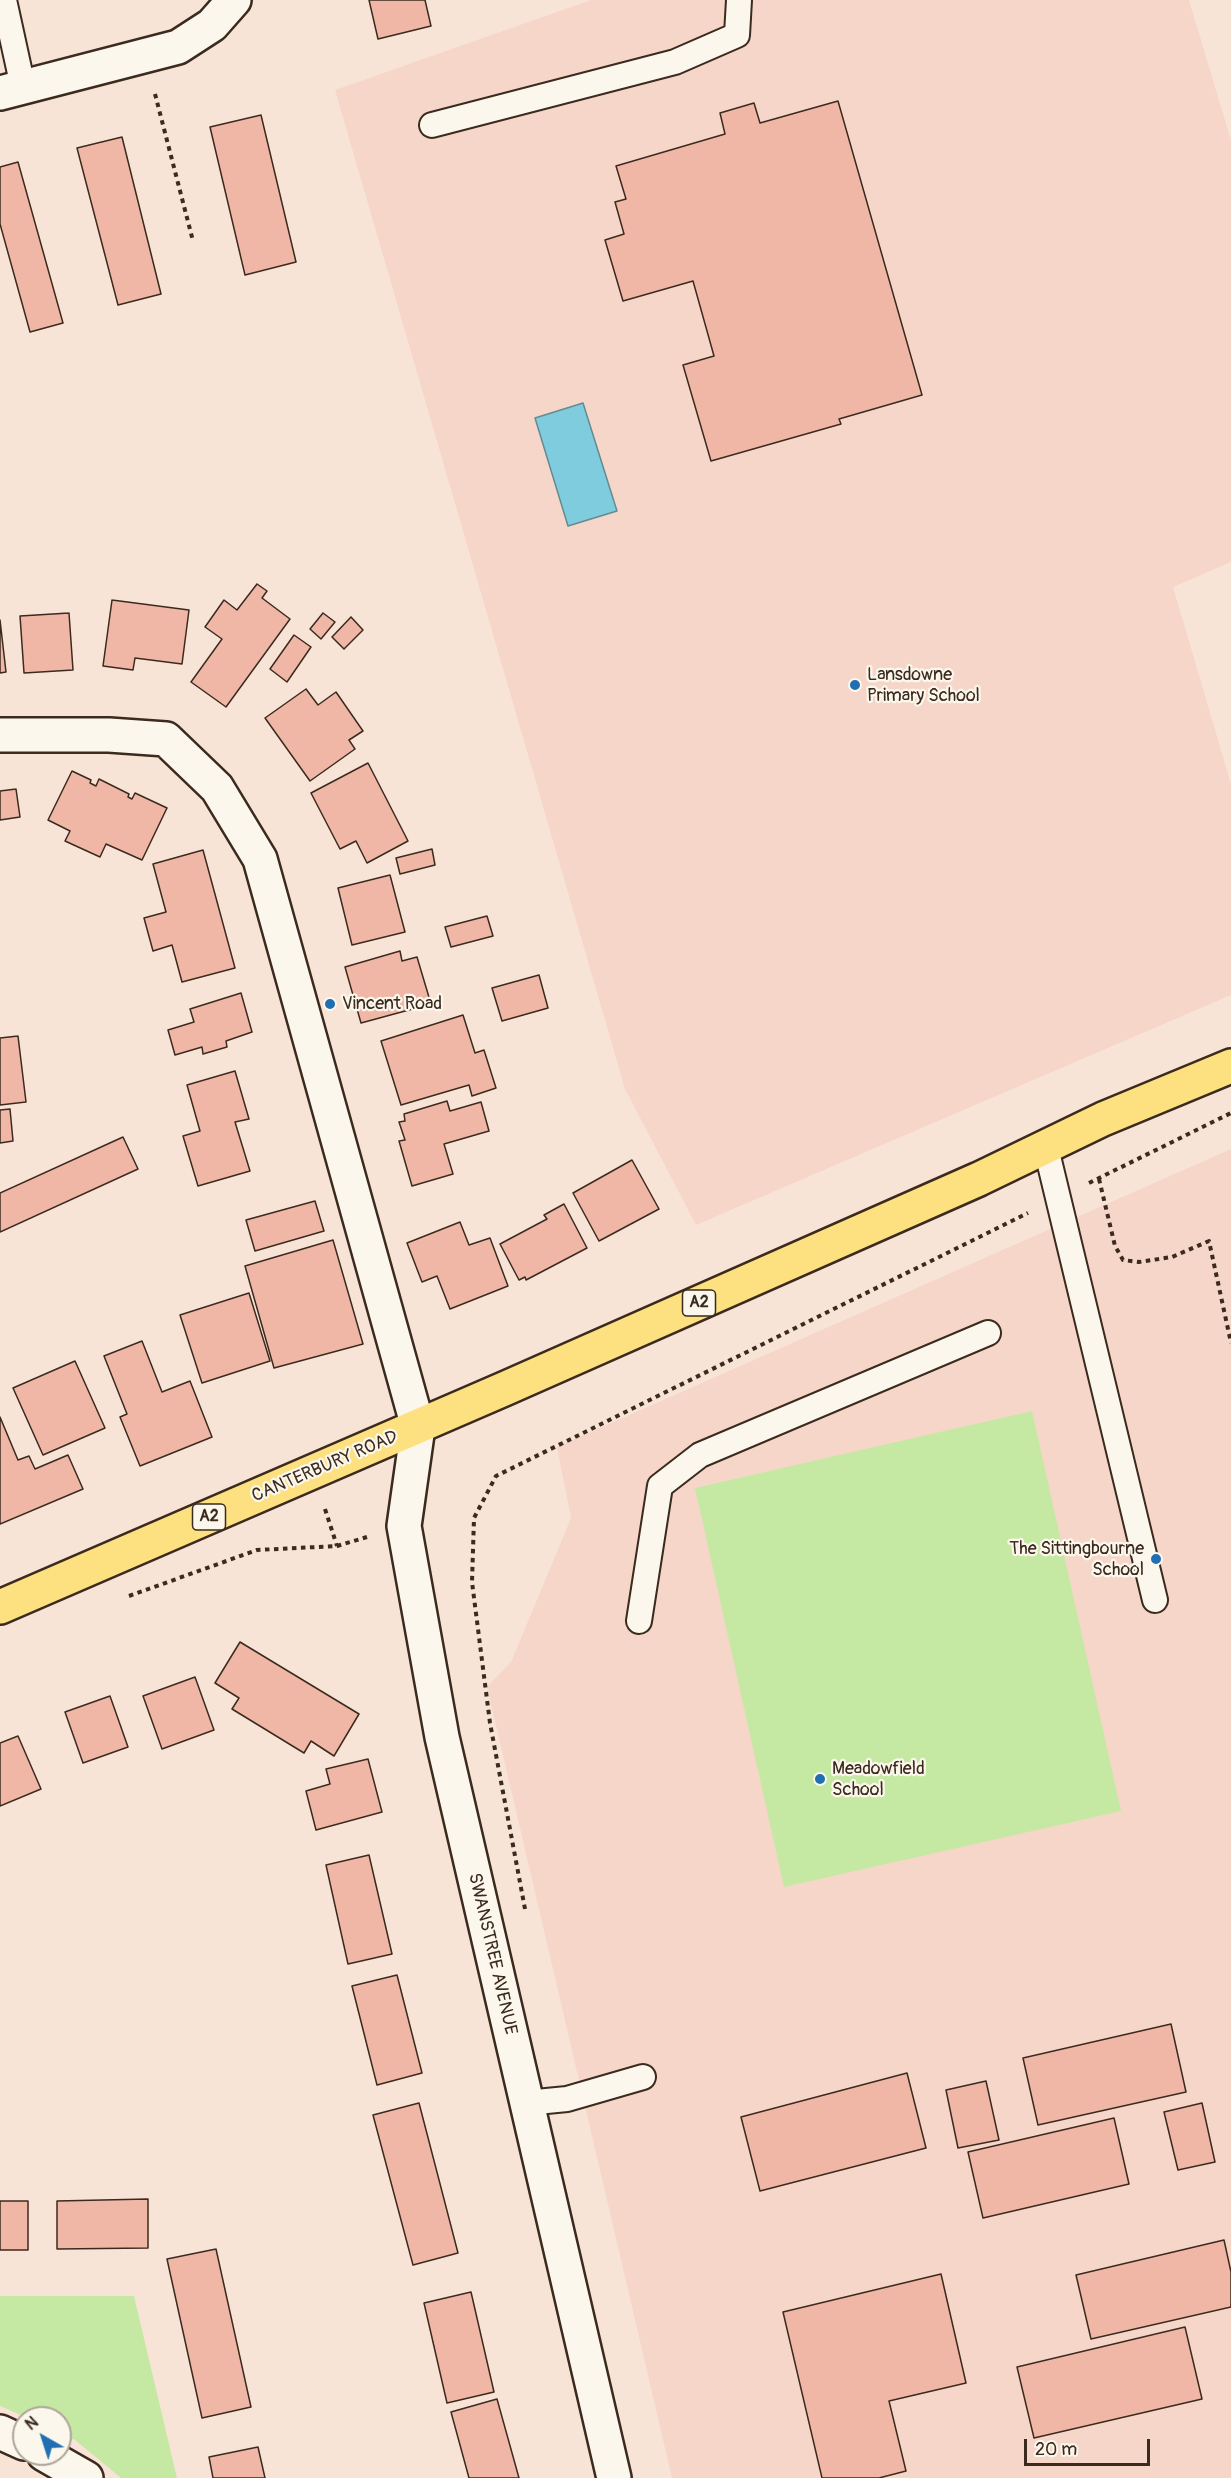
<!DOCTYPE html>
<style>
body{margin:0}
#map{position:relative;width:1231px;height:2478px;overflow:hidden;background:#f8e4d7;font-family:Pangolin,sans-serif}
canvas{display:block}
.north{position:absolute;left:12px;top:2406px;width:60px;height:60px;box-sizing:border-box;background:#fbf7ec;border:2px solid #aea59a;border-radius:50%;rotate:321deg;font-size:16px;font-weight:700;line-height:24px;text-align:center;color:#3b2a1e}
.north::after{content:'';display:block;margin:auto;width:21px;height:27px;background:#1f6fb2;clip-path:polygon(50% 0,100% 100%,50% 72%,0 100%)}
.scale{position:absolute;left:1024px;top:2439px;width:126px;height:27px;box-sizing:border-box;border:3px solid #3b2a1e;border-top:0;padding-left:8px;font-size:18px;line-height:21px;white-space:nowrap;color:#3b2a1e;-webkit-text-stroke:4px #fbf7ec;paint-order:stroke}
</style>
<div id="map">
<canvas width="1231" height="2478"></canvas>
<div class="north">N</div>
<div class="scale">20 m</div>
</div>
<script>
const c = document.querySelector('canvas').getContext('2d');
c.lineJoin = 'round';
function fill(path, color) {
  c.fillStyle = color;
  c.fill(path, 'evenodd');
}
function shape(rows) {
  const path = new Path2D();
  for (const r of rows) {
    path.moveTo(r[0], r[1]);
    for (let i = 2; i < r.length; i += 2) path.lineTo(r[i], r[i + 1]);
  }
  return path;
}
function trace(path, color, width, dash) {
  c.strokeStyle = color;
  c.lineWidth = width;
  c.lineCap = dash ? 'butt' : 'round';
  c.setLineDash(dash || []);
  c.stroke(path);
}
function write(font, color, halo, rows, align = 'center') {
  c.font = font + ' Pangolin,sans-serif';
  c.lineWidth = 4.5;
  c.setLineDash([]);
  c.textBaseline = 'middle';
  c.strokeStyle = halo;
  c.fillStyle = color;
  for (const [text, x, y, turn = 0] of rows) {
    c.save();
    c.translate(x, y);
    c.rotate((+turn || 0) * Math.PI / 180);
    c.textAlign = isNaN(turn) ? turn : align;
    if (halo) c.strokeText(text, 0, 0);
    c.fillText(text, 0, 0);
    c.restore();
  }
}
const built = shape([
 [591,0,1189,0,1231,140,1231,562,1173,587,1231,784,1231,995,696,1225,625,1089,335,90],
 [1231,1149,1231,2478,672,2478,487,1687,511,1662,571,1518,557,1447]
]);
const green = shape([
 [1032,1411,1121,1811,784,1887,695,1488],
 [0,2296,134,2296,177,2478,121,2478,75,2440,60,2433,60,2418,28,2418,0,2406]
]);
const water = shape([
 [583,403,617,511,568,526,535,418,583,403]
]);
const building = shape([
 [369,0,425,0,431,26,378,39,369,0],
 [838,101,922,395,839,419,841,424,711,461,683,365,714,356,693,281,623,301,605,240,624,234,615,202,626,199,616,166,725,134,720,113,754,103,760,123,838,101],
 [261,115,296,262,245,275,210,127,261,115],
 [122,137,161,294,118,305,77,148,122,137],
 [18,162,63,323,30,332,0,224,0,167,18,162],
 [257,584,267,591,262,598,290,619,226,707,191,682,222,639,205,627,224,600,237,610,257,584],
 [112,600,189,610,182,664,135,658,133,670,103,666,112,600],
 [69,613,73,670,24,673,20,616,69,613],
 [323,613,335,622,321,639,310,629,323,613],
 [351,617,363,630,344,649,332,637,351,617],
 [0,620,6,672,0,673,0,620],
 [294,635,311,647,287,682,270,669,294,635],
 [306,689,318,705,336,692,363,731,349,740,355,749,310,781,265,718,306,689],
 [368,763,408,841,367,863,356,841,340,849,311,793,368,763],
 [72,771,91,780,90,783,96,786,99,779,129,794,128,797,132,799,135,793,167,808,142,860,106,844,100,857,65,841,70,831,48,820,72,771],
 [16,789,20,817,0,820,0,791,16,789],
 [432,849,435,865,400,874,396,858,432,849],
 [203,850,235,968,182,982,172,945,153,951,144,918,166,912,153,864,203,850],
 [390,875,405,932,352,945,338,888,390,875],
 [487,916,493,936,451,947,445,927,487,916],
 [400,951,402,961,417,957,431,1004,361,1023,345,967,400,951],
 [539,975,548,1008,502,1021,492,988,539,975],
 [241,993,252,1032,226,1041,227,1047,203,1054,202,1047,175,1055,168,1030,194,1022,190,1009,241,993],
 [463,1015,475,1053,484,1050,496,1088,472,1096,469,1085,401,1105,381,1041,463,1015],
 [18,1036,26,1102,0,1105,0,1038,18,1036],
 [235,1071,249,1119,235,1122,250,1171,198,1186,183,1136,200,1131,187,1085,235,1071],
 [447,1101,450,1111,481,1102,489,1131,444,1144,453,1174,412,1186,399,1141,405,1140,399,1122,405,1121,404,1114,447,1101],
 [10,1109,13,1141,0,1143,0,1110,10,1109],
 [123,1137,138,1169,0,1232,0,1193,123,1137],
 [632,1160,659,1209,599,1241,573,1193,632,1160],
 [315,1201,324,1231,255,1251,246,1220,315,1201],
 [564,1204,587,1248,526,1280,525,1277,519,1280,500,1244,547,1219,544,1215,564,1204],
 [460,1222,469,1245,490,1238,508,1286,450,1309,437,1276,422,1282,407,1243,460,1222],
 [333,1240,363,1344,274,1368,245,1266,333,1240],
 [249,1293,270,1361,202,1383,180,1315,249,1293],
 [142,1341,162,1392,190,1381,212,1437,140,1466,120,1417,127,1414,104,1356,142,1341],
 [75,1361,105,1428,43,1455,13,1388,75,1361],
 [0,1417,18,1460,29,1456,35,1469,68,1455,83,1489,0,1524,0,1417],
 [240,1642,359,1714,334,1756,311,1741,304,1753,232,1709,239,1698,215,1683,240,1642],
 [195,1677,214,1730,162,1749,143,1696,195,1677],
 [110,1696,128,1747,83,1763,65,1712,110,1696],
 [18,1736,41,1789,0,1806,0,1743,18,1736],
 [368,1759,382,1812,316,1830,306,1791,330,1784,326,1769,368,1759],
 [369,1855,392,1954,348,1964,326,1865,369,1855],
 [397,1975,422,2073,377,2085,352,1986,397,1975],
 [1171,2024,1186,2092,1038,2125,1023,2058,1171,2024],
 [907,2073,926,2148,760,2191,741,2117,907,2073],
 [986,2081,999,2140,958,2148,946,2090,986,2081],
 [419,2103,458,2253,413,2265,373,2115,419,2103],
 [1202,2103,1215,2162,1178,2170,1164,2112,1202,2103],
 [1114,2118,1129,2184,983,2218,968,2152,1114,2118],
 [148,2199,148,2248,57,2249,57,2201,148,2199],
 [0,2201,28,2201,28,2250,0,2250,0,2201],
 [1224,2240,1231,2272,1231,2307,1091,2339,1076,2275,1224,2240],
 [216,2249,251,2407,202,2418,167,2259,216,2249],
 [941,2274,966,2383,889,2401,906,2471,879,2478,822,2478,783,2312,941,2274],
 [471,2292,494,2392,447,2403,424,2303,471,2292],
 [1185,2327,1202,2399,1034,2438,1017,2367,1185,2327],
 [497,2399,519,2478,469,2478,451,2412,497,2399],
 [258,2447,265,2478,213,2478,209,2457,258,2447]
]);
const path = shape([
 [155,94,193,241],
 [1099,1179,1115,1246,1123,1260,1139,1262,1172,1257,1209,1241,1231,1343],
 [1089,1183,1231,1113],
 [325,1509,337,1546],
 [129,1596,257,1550,337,1546,367,1537],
 [525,1909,490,1723,472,1582,474,1518,496,1476,1028,1213]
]);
const lane = shape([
 [4,0,23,87],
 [432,125,675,62,737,35,739,0],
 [1046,1148,1155,1600],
 [639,1621,660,1486,700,1455,988,1333],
 [526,2103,567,2099,643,2077]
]);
const street = shape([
 [0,93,178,47,212,25,234,0],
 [0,735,109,735,166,739,217,788,260,859,418,1427],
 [0,2432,24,2443],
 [44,2454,86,2478]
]);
const secondary = shape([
 [418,1427,404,1526,442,1737,614,2478]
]);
const primary = shape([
 [0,1607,504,1389,979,1179,1103,1119,1231,1066]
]);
const markers = [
 [855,685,6,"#1f6fb2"],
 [330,1004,6,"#1f6fb2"],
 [1156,1559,6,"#1f6fb2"],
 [820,1779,6,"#1f6fb2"]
];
const shields = [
 [699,1303,33],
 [209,1517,33]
];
const shieldNames = [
 ["A2",699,1303],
 ["A2",209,1517]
];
const poiNames = [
 ["Lansdowne",867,675],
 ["Primary School",867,696],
 ["Vincent Road",342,1004],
 ["The Sittingbourne",1144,1549,"right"],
 ["School",1144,1570,"right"],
 ["Meadowfield",832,1769],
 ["School",832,1790]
];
const streetNames = [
 ["CANTERBURY ROAD",325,1467,-23],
 ["SWANSTREE AVENUE",492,1954,77]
];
fill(built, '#f6d6c8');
fill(green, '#c5e9a3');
fill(water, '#7fccde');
trace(water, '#648b91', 1.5);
fill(building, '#f0b7a6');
trace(building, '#3b2a1e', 1.5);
trace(lane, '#3b2a1e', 28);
trace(street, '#3b2a1e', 38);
trace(secondary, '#3b2a1e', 38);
trace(primary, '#3b2a1e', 38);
trace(path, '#3b2a1e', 4, [4.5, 4.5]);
trace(lane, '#fbf7ec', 24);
trace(street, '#fbf7ec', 33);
trace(secondary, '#fbf7ec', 33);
trace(primary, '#fde080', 33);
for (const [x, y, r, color] of markers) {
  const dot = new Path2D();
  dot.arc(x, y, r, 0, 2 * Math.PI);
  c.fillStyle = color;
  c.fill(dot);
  trace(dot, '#fbf7ec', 2);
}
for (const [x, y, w] of shields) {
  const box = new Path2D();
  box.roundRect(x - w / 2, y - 13, w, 26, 4.5);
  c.fillStyle = '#fbf7ec';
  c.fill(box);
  trace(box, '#3b2a1e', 1.5);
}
write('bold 16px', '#3b2a1e', null, shieldNames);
write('18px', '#3b2a1e', '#fbf7ec', poiNames, 'left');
write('18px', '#3b2a1e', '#fbf7ec', streetNames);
</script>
